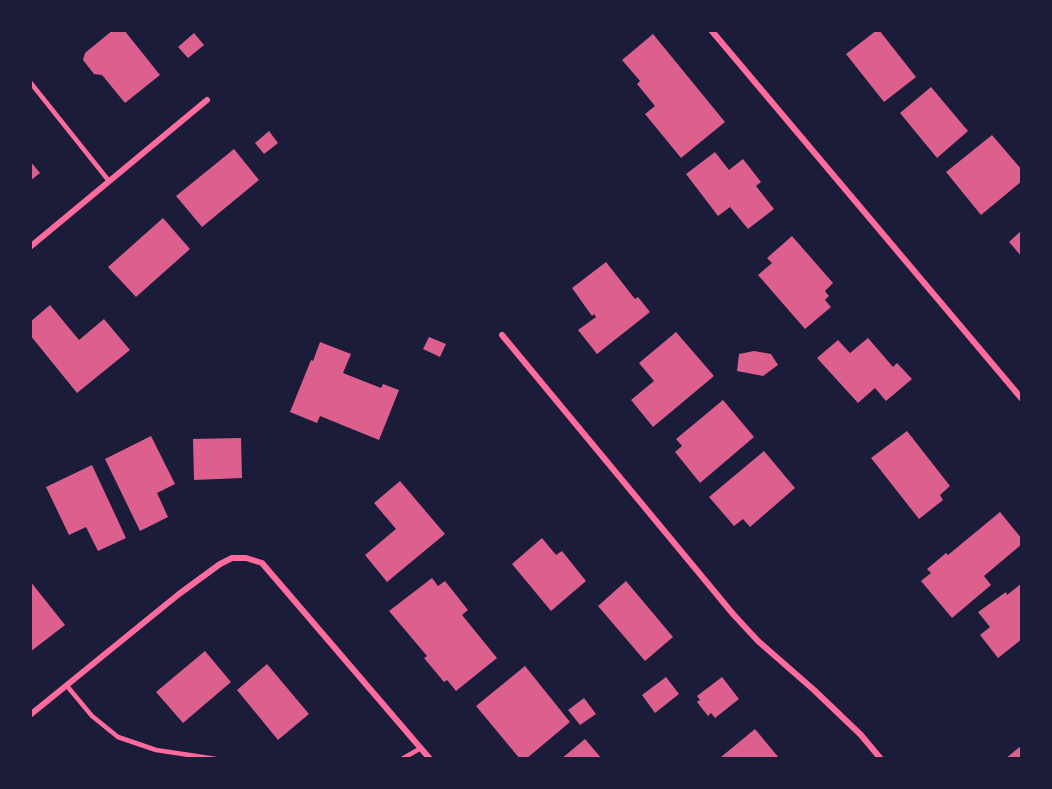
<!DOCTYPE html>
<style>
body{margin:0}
#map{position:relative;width:1052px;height:789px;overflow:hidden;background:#1b1b3a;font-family:Poppins,sans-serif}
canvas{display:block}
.frame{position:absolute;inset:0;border:32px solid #1b1b3a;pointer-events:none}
</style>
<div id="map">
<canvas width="1052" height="789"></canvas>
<div class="frame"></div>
</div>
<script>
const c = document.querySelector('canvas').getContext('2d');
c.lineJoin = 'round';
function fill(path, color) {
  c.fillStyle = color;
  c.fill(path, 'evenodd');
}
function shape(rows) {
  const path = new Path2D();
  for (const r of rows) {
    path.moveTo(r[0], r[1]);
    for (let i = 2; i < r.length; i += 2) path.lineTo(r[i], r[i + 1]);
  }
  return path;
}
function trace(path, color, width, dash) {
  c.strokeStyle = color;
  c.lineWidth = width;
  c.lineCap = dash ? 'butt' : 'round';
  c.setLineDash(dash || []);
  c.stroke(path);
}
const building = shape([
 [113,30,124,30,160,75,125,103,102,75,94,74,83,60,85,53],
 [877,30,879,30,916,77,884,102,846,54],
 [194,33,204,45,188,58,178,47],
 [653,34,725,122,681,158,645,114,655,106,637,84,640,81,622,60],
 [931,87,968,131,937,158,900,113],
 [269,131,278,143,264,154,255,143],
 [992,135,1022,170,1022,181,981,215,946,172],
 [234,149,259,180,202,227,176,196],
 [715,152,729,170,743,159,761,182,756,186,774,209,748,229,730,207,718,216,686,174],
 [30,161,40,173,30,181],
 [163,218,190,249,136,297,108,267],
 [1022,230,1022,257,1009,242],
 [792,236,833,283,825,291,829,296,825,300,831,307,805,329,758,275,772,263,767,258],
 [606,262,635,299,638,297,650,312,597,354,578,330,596,317,594,314,592,316,572,288],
 [50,305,79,340,104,319,130,350,77,393,30,335,30,322],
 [676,332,714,376,653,427,631,400,654,381,639,363],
 [429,337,446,344,440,357,423,349],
 [868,338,893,367,897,363,912,379,886,401,875,388,858,403,817,358,838,340,850,353],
 [320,342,351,354,343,373,381,388,383,384,399,390,379,440,320,416,317,423,290,412,311,360,313,361],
 [754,351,771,354,778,365,763,376,737,371,739,354],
 [723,400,754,437,700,483,675,452,682,446,676,439],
 [907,431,950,486,940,495,943,500,919,519,871,458],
 [151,436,175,484,157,493,168,517,140,531,105,459],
 [241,438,242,478,194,480,193,439],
 [764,451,795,488,750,527,743,519,734,526,709,497],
 [92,465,126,538,98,551,86,527,69,535,46,487],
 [400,481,445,534,387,582,365,555,396,529,374,503],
 [1000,512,1022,539,1022,544,984,576,991,585,952,618,921,581,931,573,927,569,946,553,948,555],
 [542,538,556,555,562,551,586,581,551,611,512,564],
 [432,578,438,586,445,581,468,610,462,615,497,658,456,691,447,680,444,682,424,658,427,656,389,611],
 [30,581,65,625,30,652],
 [626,581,673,637,645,661,598,606],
 [1022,583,1022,639,998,658,980,635,990,627,978,612,1006,592,1007,595],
 [205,651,231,682,183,723,156,692],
 [267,664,309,714,278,740,237,690],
 [525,666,570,722,526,759,520,759,476,706],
 [666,677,679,694,655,713,642,695],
 [722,677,739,699,715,718,711,713,708,716,697,702,700,700,697,696],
 [584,698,596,714,580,725,568,710],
 [755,729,779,758,723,759,721,757],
 [585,739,602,759,561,759],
 [1022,745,1022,759,1005,759]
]);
const service = shape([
 [30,82,109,181],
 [67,686,92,716,118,737,156,750,216,759],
 [402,759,421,748]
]);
const minor = shape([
 [711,30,1022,399],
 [30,247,207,100],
 [502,335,733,614,758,641,814,690,861,735,881,759],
 [30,715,179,594,220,564,232,558,246,558,262,563,430,759]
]);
fill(building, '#dd5f8e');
trace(service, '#ff6b9d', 4.5);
trace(minor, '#ff6b9d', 6);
</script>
